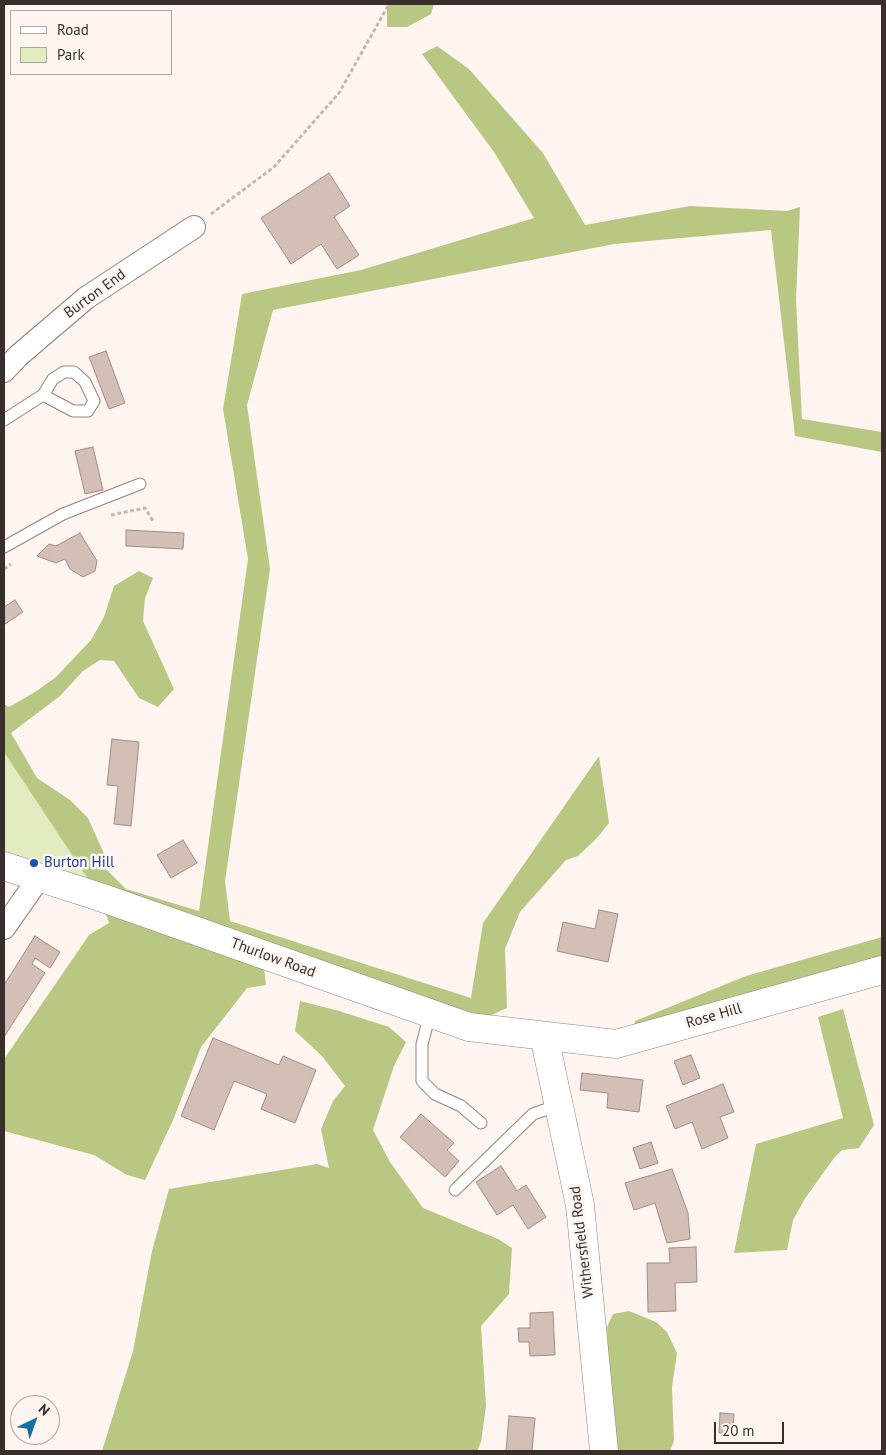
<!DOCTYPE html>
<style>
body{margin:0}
#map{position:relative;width:886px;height:1455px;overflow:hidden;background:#fef5f1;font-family:"PT Sans",sans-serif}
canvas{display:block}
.frame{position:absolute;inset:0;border:5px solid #382f2c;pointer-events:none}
.legend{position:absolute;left:10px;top:10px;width:162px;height:65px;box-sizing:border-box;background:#fef5f1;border:1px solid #afa6a2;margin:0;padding:6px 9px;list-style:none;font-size:15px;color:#382f2c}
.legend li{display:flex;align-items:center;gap:10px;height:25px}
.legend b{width:25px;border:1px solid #afa6a2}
.north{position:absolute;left:10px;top:1395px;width:50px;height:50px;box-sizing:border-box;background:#fef5f1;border:1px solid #afa6a2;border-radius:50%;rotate:42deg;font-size:14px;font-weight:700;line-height:20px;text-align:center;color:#382f2c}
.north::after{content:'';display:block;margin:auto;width:18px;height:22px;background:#1772a1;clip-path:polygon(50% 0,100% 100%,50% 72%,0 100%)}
.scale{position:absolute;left:714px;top:1422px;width:70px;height:22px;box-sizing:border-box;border:2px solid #382f2c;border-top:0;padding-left:6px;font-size:15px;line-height:18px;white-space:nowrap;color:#382f2c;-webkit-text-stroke:4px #fef5f1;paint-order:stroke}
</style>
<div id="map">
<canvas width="886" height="1455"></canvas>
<div class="frame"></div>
<ul class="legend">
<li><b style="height:6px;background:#fff"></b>Road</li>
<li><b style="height:14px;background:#e1ecc1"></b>Park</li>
</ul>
<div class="north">N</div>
<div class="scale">20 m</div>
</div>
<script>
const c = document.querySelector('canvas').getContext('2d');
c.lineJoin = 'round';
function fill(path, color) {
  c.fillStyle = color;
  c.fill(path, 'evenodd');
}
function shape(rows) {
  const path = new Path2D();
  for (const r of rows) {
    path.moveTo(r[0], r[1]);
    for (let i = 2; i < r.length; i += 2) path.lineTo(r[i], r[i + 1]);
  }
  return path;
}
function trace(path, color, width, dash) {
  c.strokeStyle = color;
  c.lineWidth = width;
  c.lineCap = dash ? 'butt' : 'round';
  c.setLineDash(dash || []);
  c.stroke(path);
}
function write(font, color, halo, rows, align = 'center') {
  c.font = font + ' "PT Sans",sans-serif';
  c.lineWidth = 5;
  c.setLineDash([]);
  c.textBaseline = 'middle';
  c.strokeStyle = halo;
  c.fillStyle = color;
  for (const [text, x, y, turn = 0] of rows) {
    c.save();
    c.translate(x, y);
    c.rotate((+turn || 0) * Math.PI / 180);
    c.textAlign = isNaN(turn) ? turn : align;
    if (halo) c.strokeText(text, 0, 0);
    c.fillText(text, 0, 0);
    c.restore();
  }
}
const green = shape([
 [4,750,100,897,4,866]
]);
const forest = shape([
 [389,4,434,4,431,14,407,27,387,27,387,8],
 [437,46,469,69,543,153,585,225,690,206,787,211,800,207,796,300,802,419,882,432,882,452,795,436,771,230,614,244,273,310,247,405,270,569,225,881,230,921,471,998,483,923,599,756,609,823,597,838,578,856,566,860,520,912,505,949,507,1008,487,1017,470,1018,262,949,266,985,247,988,201,1047,174,1118,145,1180,127,1175,94,1155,4,1131,4,1059,89,935,109,923,100,897,4,752,4,704,9,707,35,692,56,677,91,640,104,617,114,586,139,571,153,578,145,598,143,621,174,689,158,707,139,698,114,661,100,660,83,671,60,696,11,733,37,778,70,800,88,818,106,858,105,868,126,889,199,911,248,559,223,409,242,294,361,270,534,218,494,152,422,54],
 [882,937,882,975,629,1044,635,1021,746,976],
 [300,1001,339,1011,389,1027,406,1042,394,1066,373,1130,390,1162,423,1208,498,1239,512,1248,509,1294,481,1326,486,1406,481,1442,477,1451,102,1451,133,1351,152,1251,169,1189,317,1164,329,1168,321,1129,333,1101,345,1086,322,1056,295,1031],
 [843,1009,874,1125,859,1148,842,1150,834,1158,806,1197,793,1220,787,1250,734,1253,756,1144,843,1118,818,1017],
 [629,1311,656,1322,667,1332,677,1353,672,1387,674,1441,670,1451,611,1451,607,1327,613,1314]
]);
const building = shape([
 [329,173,350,206,334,217,359,255,337,269,321,244,291,264,261,218,329,173],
 [106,351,125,403,109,409,89,357,106,351],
 [93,447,103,490,85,494,75,451,93,447],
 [126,530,184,533,183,549,126,546,126,530],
 [80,533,97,561,95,571,83,577,70,569,65,559,56,563,37,556,49,544,56,546,80,533],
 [15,600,23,612,5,624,4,621,4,607,15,600],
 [112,739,139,742,131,826,114,824,118,786,107,785,112,739],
 [183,840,197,863,171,878,157,855,183,840],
 [599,910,618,914,608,962,557,951,563,922,595,929,599,910],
 [35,936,60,952,50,968,35,958,32,964,45,973,4,1037,4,985,35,936],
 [213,1038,279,1065,283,1056,316,1070,295,1123,261,1109,267,1094,234,1081,214,1130,181,1116,213,1038],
 [691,1055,700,1078,683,1085,674,1061,691,1055],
 [582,1073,643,1080,639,1112,607,1108,608,1093,580,1090,582,1073],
 [723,1084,734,1112,720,1117,728,1138,702,1149,692,1122,675,1129,666,1106,723,1084],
 [421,1114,454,1143,447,1150,459,1161,445,1177,400,1137,421,1114],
 [651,1142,658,1163,640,1169,633,1148,651,1142],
 [501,1166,517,1191,526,1185,546,1217,528,1229,513,1205,497,1215,476,1182,501,1166],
 [672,1169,688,1213,690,1239,667,1243,655,1203,634,1210,625,1183,672,1169],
 [696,1247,697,1282,675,1283,676,1311,648,1312,647,1263,670,1263,669,1248,696,1247],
 [553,1312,555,1355,530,1356,529,1342,519,1342,518,1328,530,1328,530,1313,553,1312],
 [720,1413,734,1414,733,1433,719,1433,720,1413],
 [509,1416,535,1418,532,1451,506,1451,509,1416]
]);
const path = shape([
 [211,214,274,167,339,93,389,4],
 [111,515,145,508,153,521],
 [4,569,11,564]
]);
const lane = shape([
 [4,420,43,395,53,379,64,372,74,372,85,382,94,401,88,411,73,411,43,395],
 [4,547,63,514,140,484],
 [430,1014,422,1044,422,1081,435,1094,461,1106,481,1123],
 [455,1190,533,1114,559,1105]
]);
const street = shape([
 [4,371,18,356,86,298,194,227],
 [4,928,39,878]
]);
const secondary = shape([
 [4,866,100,897,469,1027,616,1044,882,970],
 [544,1036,580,1205,604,1451]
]);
const markers = [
 [34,863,5,"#1a4fb4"]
];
const streetNames = [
 ["Burton End",95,294,-36],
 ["Thurlow Road",273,958,20],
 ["Rose Hill",714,1016,-16],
 ["Withersfield Road",582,1242,-97]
];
const transitNames = [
 ["Burton Hill",44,863]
];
fill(green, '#e1ecc1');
fill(forest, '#b8c882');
fill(building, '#d4bfb6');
trace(building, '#a18c85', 1);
trace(lane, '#96827a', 13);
trace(street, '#96827a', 24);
trace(secondary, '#96827a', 29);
trace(path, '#c2b9b5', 3, [4, 2.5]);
trace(lane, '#fff', 11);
trace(street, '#fff', 22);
trace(secondary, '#fff', 28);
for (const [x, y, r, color] of markers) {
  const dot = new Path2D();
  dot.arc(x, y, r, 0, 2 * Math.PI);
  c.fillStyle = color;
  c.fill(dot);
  trace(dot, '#fef5f1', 2);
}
write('15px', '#382f2c', '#fef5f1', streetNames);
write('15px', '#164399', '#fef5f1', transitNames, 'left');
</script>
